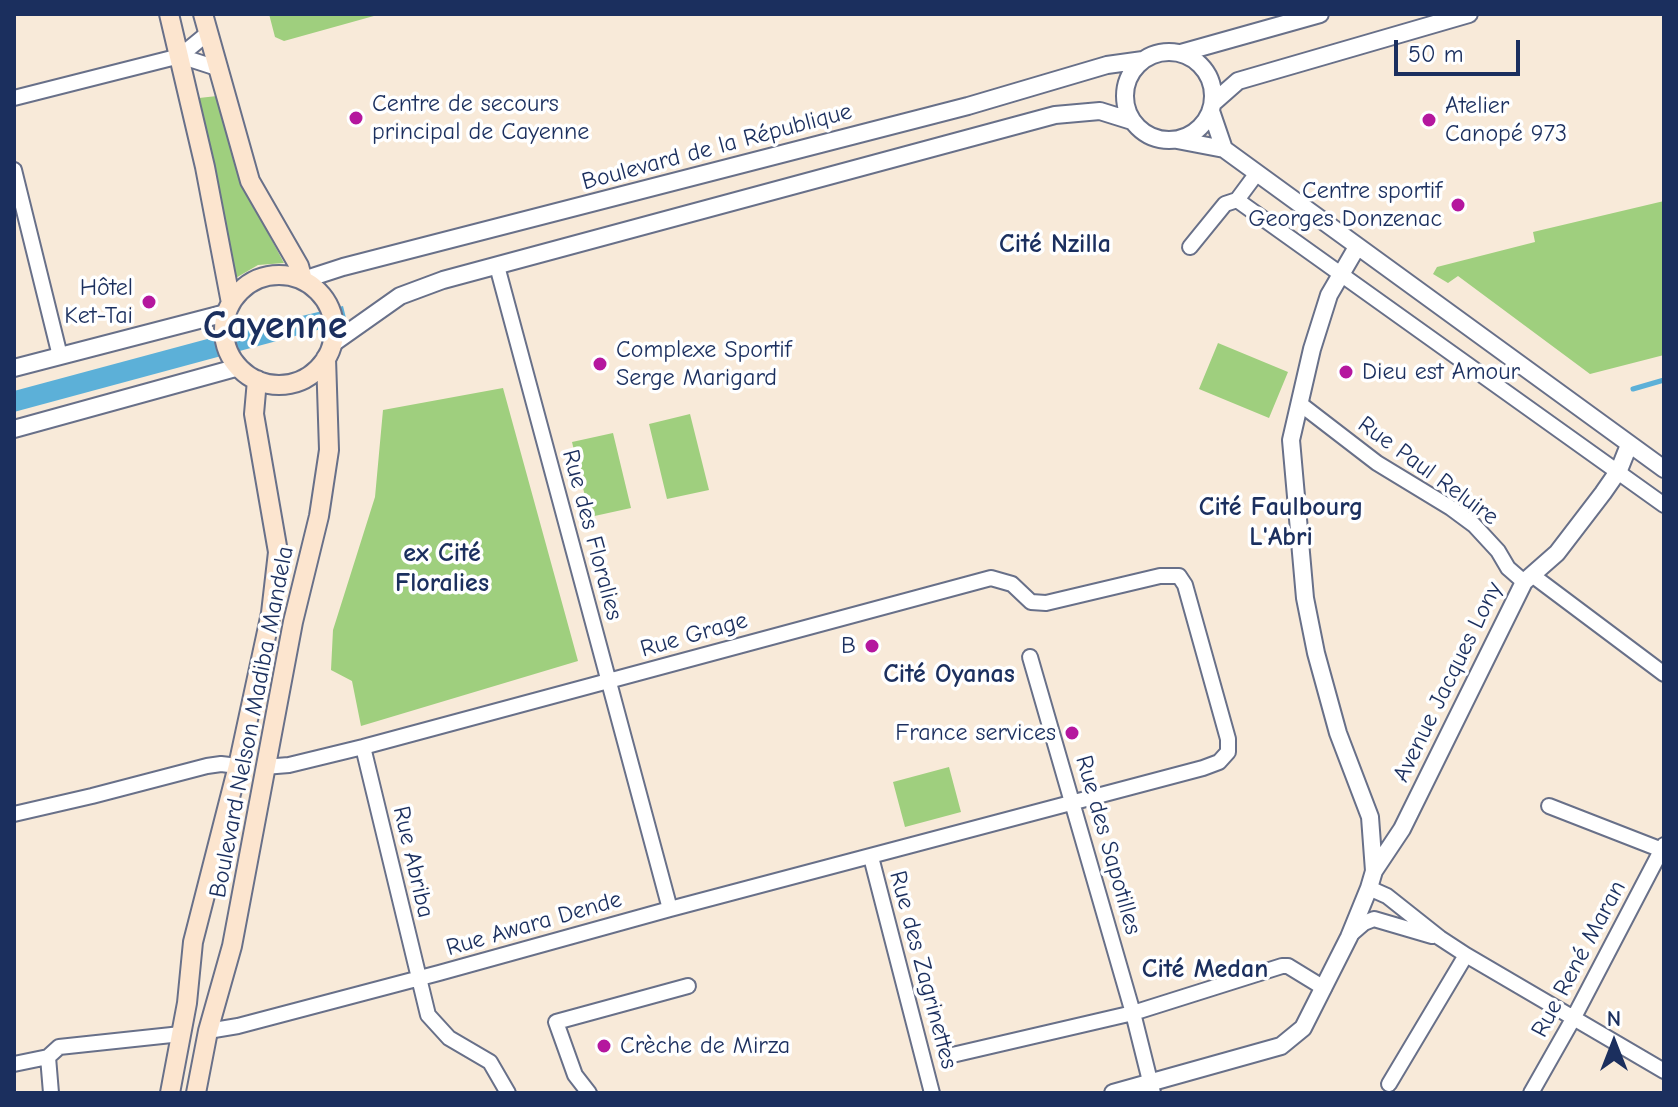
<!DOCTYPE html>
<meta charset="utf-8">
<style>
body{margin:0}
#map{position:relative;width:1678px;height:1107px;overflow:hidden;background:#f8ead9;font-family:"Comic Neue",sans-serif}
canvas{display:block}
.frame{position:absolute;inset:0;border:16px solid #1b2f5e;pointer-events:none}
.north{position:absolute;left:1574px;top:1003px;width:80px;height:80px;-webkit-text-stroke:6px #fff;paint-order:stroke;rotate:0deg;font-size:22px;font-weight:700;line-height:32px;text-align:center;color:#1b2f5e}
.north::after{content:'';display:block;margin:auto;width:28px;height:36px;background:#1b2f5e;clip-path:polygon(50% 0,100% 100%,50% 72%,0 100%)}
.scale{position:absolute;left:1394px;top:40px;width:126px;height:36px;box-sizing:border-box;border:4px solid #1b2f5e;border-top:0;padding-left:10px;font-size:24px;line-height:28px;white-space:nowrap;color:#1b2f5e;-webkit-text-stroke:6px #fff;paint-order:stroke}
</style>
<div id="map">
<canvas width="1678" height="1107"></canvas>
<div class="frame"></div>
<div class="north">N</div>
<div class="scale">50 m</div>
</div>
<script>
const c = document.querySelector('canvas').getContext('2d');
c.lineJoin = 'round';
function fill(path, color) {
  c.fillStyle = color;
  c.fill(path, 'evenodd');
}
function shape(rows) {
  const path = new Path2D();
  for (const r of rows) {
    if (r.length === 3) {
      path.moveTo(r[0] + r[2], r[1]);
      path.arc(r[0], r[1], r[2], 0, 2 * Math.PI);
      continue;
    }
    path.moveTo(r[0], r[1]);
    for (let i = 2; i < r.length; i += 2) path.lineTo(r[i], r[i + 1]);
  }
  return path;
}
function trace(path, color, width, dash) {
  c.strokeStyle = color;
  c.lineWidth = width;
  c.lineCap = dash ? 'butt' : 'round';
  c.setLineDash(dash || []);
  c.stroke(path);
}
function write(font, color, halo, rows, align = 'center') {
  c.font = font + ' "Comic Neue",sans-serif';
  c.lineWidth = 7;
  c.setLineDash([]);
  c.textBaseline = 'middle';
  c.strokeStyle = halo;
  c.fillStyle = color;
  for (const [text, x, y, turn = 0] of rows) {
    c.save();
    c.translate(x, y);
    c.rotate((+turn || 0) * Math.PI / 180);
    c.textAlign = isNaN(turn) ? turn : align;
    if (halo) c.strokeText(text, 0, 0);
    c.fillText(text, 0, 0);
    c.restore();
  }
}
const green = shape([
 [269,14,381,14,284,41,275,37],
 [217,96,231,151,247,194,284,263,258,265,234,279,199,98],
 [1664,201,1664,355,1590,374,1458,276,1448,283,1433,274,1437,267,1535,242,1533,232],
 [1218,343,1288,372,1269,418,1199,389],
 [503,388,578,661,361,726,352,681,331,670,333,630,375,497,383,410],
 [690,414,709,490,667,499,649,424],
 [613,433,631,508,590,517,572,442],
 [949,767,961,812,905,827,893,782]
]);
const water = shape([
 [343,306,347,322,14,412,14,391,211,338]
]);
const stream = shape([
 [1633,389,1664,380]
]);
const minor = shape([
 [180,56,220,69],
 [14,98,180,56,208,33],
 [14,170,60,356],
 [1257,173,1237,200,1664,505],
 [1190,247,1225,204,1237,200],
 [497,266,670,909],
 [1299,403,1377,463,1451,508,1474,525,1498,551,1508,568,1524,582],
 [1532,575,1664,674],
 [1030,657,1133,1013,1153,1093],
 [363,747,428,1015,449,1038,490,1062,508,1093],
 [1549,806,1662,850],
 [14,814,92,796,207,766,221,764,238,766],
 [871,857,932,1093],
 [1369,888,1387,896,1440,938,1466,955,1664,1071],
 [1349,936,1364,923,1374,919,1432,936],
 [208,1031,238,1026,439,973,670,909,1203,768,1219,762,1228,752,1228,739,1185,585,1179,576,1160,576,1046,603,1031,602,1012,584,991,578,363,747,289,765,264,767],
 [948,1056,1133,1013,1282,966,1288,966,1324,988],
 [48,1057,51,1093],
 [14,1064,48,1057,59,1047,181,1034],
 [1389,1084,1466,955],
 [589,1093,575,1075,556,1022,688,986],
 [1531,1093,1573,1019,1664,845]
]);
const tertiary = shape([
 [1169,96,44],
 [1181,53,1320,14],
 [1213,103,1238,81,1469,14],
 [1211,111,1224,149],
 [1177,140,1224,149,1664,469],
 [303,280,343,267,968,106,1107,65,1143,60],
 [332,344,400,296,443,280,1055,115,1100,111,1132,121],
 [14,368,226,313],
 [14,429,239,367],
 [1374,871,1402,829,1524,582,1557,553,1603,493,1619,470,1629,445],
 [1113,1093,1281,1046,1303,1028,1349,937,1369,888,1374,871,1370,817,1338,733,1316,653,1305,598,1291,440,1312,349,1329,295,1357,247]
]);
const secondary = shape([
 [169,14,205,167,231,303],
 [203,14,250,181,299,266,303,280],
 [279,330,55],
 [170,1093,187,1003,193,942,238,766,271,613,278,552,254,414,257,380],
 [196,1093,208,1031,232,946,293,622,319,516,329,450,326,358]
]);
const markers = [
 [356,118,8,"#b5179e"],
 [1429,120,8,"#b5179e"],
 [1458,205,8,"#b5179e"],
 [149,302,8,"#b5179e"],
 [600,364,8,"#b5179e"],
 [1346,372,8,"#b5179e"],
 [872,646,8,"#b5179e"],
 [1072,733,8,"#b5179e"],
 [604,1046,8,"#b5179e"]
];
const poiNames = [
 ["Centre de secours",372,104],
 ["principal de Cayenne",372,132],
 ["Atelier",1445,106],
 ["Canopé 973",1445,134],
 ["Centre sportif",1442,191,"right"],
 ["Georges Donzenac",1442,219,"right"],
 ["Hôtel",133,288,"right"],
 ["Ket-Tai",133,316,"right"],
 ["Complexe Sportif",616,350],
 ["Serge Marigard",616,378],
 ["Dieu est Amour",1362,372],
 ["B",856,646,"right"],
 ["France services",1056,733,"right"],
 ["Crèche de Mirza",620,1046]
];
const streetNames = [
 ["Boulevard de la République",717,147,-15],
 ["Rue Paul Reluire",1428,471,36],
 ["Rue des Floralies",592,535,75],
 ["Rue Grage",694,635,-16],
 ["Avenue Jacques Lony",1448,682,-64],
 ["Boulevard Nelson Madiba Mandela",252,722,-79],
 ["Rue des Sapotilles",1108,845,74],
 ["Rue Abriba",413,862,77],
 ["Rue Awara Dende",534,924,-16],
 ["Rue René Maran",1579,959,-62],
 ["Rue des Zagrinettes",923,970,75]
];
const neighbourhoodNames = [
 ["Cité Nzilla",1055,245],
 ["Cité Faulbourg",1281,508],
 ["L'Abri",1281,538],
 ["ex Cité",442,554],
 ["Floralies",442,584],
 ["Cité Oyanas",949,675],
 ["Cité Medan",1205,970]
];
const townNames = [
 ["Cayenne",275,327]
];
fill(green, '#9fcf7e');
fill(water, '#5cb0d8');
trace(stream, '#5cb0d8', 5);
trace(minor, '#687089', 18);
trace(tertiary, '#687089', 20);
trace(secondary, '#687089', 22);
trace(minor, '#fff', 14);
trace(tertiary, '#fff', 16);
trace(secondary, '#fce5cf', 18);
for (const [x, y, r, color] of markers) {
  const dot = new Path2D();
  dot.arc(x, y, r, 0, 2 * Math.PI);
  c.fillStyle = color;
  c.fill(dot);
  trace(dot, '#fff', 3);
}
write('24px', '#1b2f5e', '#fff', poiNames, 'left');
write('24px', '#1b2f5e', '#fff', streetNames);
write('bold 26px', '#1b2f5e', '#fff', neighbourhoodNames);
write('bold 40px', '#1b2f5e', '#fff', townNames);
</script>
